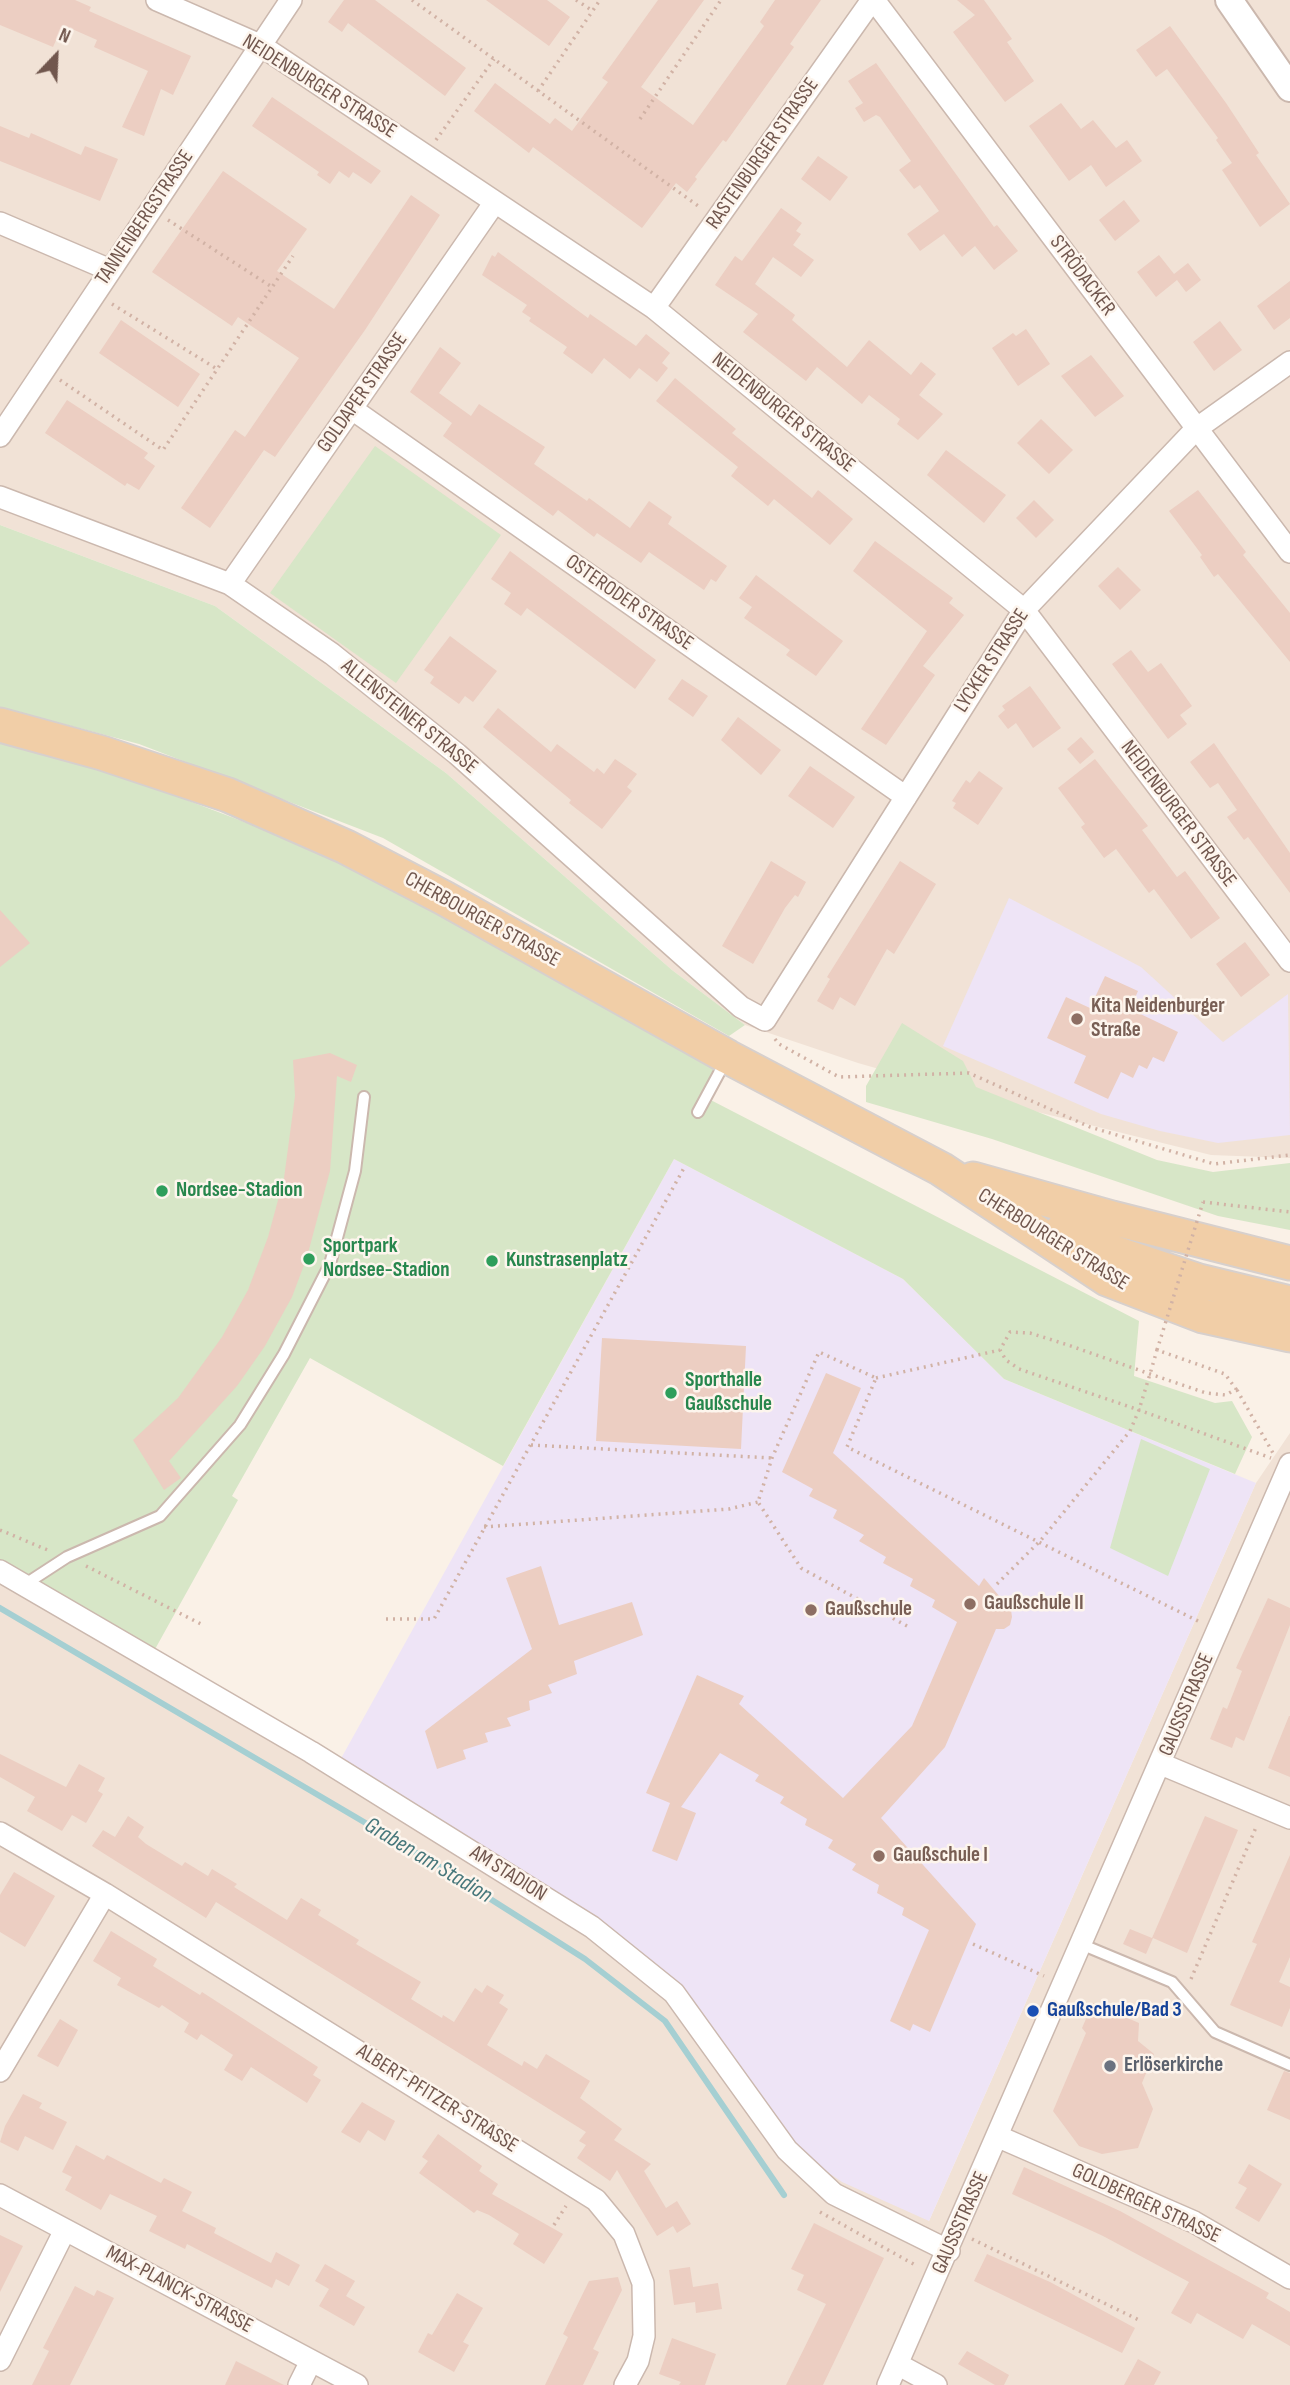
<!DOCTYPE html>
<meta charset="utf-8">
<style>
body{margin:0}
#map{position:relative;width:1290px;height:2385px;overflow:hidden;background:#faf1e7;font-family:"Sofia Sans Condensed",sans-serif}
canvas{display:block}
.north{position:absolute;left:21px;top:21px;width:70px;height:70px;-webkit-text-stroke:5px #fdf5ed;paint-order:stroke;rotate:23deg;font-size:19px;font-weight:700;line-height:28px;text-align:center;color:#71574e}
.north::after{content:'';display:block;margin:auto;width:24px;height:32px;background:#71574e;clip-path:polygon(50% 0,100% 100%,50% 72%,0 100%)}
</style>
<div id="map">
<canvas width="1290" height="2385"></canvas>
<div class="north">N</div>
</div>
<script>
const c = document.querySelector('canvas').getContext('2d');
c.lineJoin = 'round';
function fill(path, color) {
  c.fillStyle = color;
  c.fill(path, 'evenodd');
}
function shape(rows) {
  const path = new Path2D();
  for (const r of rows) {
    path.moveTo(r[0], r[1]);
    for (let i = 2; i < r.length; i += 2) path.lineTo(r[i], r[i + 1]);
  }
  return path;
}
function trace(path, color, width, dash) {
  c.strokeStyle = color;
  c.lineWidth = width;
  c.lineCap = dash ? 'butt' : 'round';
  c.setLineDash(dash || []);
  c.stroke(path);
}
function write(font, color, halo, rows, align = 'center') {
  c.font = font + ' "Sofia Sans Condensed",sans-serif';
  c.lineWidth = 5;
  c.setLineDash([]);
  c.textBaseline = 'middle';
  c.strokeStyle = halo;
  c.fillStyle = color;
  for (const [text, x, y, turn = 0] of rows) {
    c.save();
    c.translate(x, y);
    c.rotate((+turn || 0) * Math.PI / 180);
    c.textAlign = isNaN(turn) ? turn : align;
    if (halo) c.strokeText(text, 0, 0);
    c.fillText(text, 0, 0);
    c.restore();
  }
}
const residential = shape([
 [0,0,1290,0,1290,1158,1211,1155,977,1097,858,1063,745,1025,672,970,446,773,215,606,0,525],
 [1290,1433,1290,2385,0,2385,0,1561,597,1922,929,2221,1256,1483]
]);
const education = shape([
 [1009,898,1141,967,1223,1042,1288,994,1290,1135,1218,1143,1160,1131,1101,1114,943,1046],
 [674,1159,903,1279,1004,1379,1256,1483,929,2221,842,2182,791,2147,681,1988,339,1762]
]);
const green = shape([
 [375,446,501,535,396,683,270,593],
 [0,525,215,606,446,773,672,970,745,1025,729,1036,383,838,139,744,0,707],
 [0,742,113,772,297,842,434,910,715,1066,701,1095,1139,1321,1134,1376,1215,1403,1232,1401,1252,1437,1235,1474,1004,1379,903,1279,674,1159,503,1466,310,1358,232,1496,238,1500,154,1651,0,1561],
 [902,1023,963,1061,976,1087,1157,1160,1213,1172,1290,1163,1290,1230,1218,1216,992,1139,866,1102,866,1086],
 [1141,1439,1210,1469,1168,1576,1110,1548]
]);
const stream = shape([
 [0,1608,432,1862,585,1959,665,2021,784,2195]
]);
const building = shape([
 [0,0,75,0,91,7,89,11,191,56,173,95,161,89,144,136,122,127,148,71,94,47,97,40,63,25,53,47,0,25],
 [344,0,375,0,466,68,445,96,348,23,342,32,328,22],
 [486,0,547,0,570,17,549,46],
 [658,0,704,0,641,87,693,125,764,26,760,22,775,0,821,0,790,44,794,47,726,142,723,140,695,177,697,179,687,192,676,183,642,228,533,147,529,153,474,111,495,83,550,124,555,118,572,131,608,82,602,78],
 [957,0,984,0,1012,39,1007,42,1034,81,1005,102,953,32,975,15],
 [1170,26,1226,103,1259,153,1256,155,1290,204,1260,227,1222,170,1232,163,1216,140,1218,138,1167,69,1156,77,1136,50],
 [876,63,994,227,997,225,1018,251,994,270,975,246,962,257,944,234,920,251,907,234,939,211,920,185,914,189,899,170,911,161,880,117,876,115,864,122,855,108,863,103,848,81],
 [272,97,381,171,371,184,353,172,349,178,339,171,330,184,317,175,319,172,252,126],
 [1061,103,1081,129,1093,120,1116,148,1127,140,1142,161,1106,187,1091,165,1069,181,1029,126],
 [0,126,29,138,31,133,81,155,85,146,118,159,100,201,0,161],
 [818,156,848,177,830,201,801,179],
 [223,171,307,229,277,271,334,309,411,195,440,215,365,330,275,457,264,450,210,528,181,508,235,430,245,437,299,358,238,317,232,326,152,272],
 [1124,200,1140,221,1115,241,1099,220],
 [781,208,802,223,796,231,801,234,793,245,814,260,801,277,773,257,755,284,795,315,792,320,847,367,869,340,911,375,921,362,936,374,919,395,943,414,918,440,897,424,900,419,869,395,862,404,817,367,806,381,743,332,758,314,715,285,735,256,742,261],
 [498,252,588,318,590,314,636,346,646,334,670,353,662,363,668,368,657,382,639,368,630,379,604,358,592,374,563,353,567,347,529,321,531,318,522,312,527,305,482,275,492,255,495,257],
 [1159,255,1174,274,1188,263,1201,280,1186,292,1177,280,1156,297,1137,272],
 [1290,281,1290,318,1274,330,1257,306],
 [121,320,200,374,178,407,99,353],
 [1220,321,1242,350,1214,371,1193,342],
 [1026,329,1050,364,1018,386,992,348,1013,333,1016,336],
 [440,347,461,363,439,393,471,416,479,404,545,447,534,464,587,501,589,498,630,528,649,501,672,517,668,524,727,566,716,582,711,579,704,590,649,552,641,563,597,533,594,537,558,510,553,516,443,436,452,423,410,392],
 [1091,355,1124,396,1095,417,1061,376],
 [675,378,736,429,732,433,812,498,818,490,853,519,830,545,774,499,768,506,731,476,738,467,656,401],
 [67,400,148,453,144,458,155,466,139,490,127,483,125,486,45,433],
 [1041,419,1073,450,1049,474,1017,443],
 [946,450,1006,495,984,523,927,475],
 [1198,490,1246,552,1243,555,1290,613,1290,662,1218,574,1214,577,1200,557,1202,555,1169,511],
 [1034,500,1054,520,1036,538,1016,518],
 [875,541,953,598,949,603,964,615,923,666,935,675,886,745,861,729,927,631,853,571],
 [510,551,656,660,635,689,527,608,521,616,504,604,511,593,491,579],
 [1118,567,1141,590,1120,610,1098,586],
 [756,575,843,641,816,676,786,655,790,650,744,618,752,607,739,598],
 [450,636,497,671,473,702,465,696,459,704,430,683,434,677,424,670],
 [1131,650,1148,672,1161,663,1192,706,1180,715,1187,724,1168,739,1112,664],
 [682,679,708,696,693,717,668,699],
 [1030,686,1061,728,1033,748,1016,723,1008,729,998,716,1005,710,1002,706],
 [498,708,551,752,557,744,594,772,597,768,604,774,615,759,637,774,627,787,632,791,602,829,569,803,571,800,483,727],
 [738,717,781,750,761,775,721,740],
 [1081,737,1094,752,1080,764,1067,749],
 [1214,743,1290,853,1290,893,1248,837,1244,840,1227,817,1237,810,1218,783,1210,788,1190,762],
 [1095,759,1148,826,1142,830,1177,877,1185,871,1220,918,1191,939,1154,889,1149,893,1116,849,1104,858,1081,827,1085,824,1058,788],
 [810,766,855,797,833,828,788,796],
 [979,771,1003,788,978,825,953,808,956,803,952,801,966,780,970,783],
 [771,861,806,882,798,897,795,895,785,908,753,964,722,946],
 [900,861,936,884,894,954,887,949,855,1006,840,997,833,1010,817,1001,830,979,827,977],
 [0,910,30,943,0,967],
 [1245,942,1270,975,1241,997,1216,964],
 [1105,976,1138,991,1130,1009,1178,1032,1164,1062,1153,1057,1147,1069,1139,1065,1133,1078,1121,1072,1108,1099,1074,1083,1086,1056,1047,1038,1066,997,1090,1008],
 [330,1053,357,1065,351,1082,337,1076,330,1171,307,1257,292,1297,265,1346,237,1386,169,1461,181,1478,164,1490,133,1440,178,1398,222,1337,248,1290,268,1237,284,1178,295,1096,293,1060],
 [602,1338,746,1346,741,1449,596,1441],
 [826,1373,861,1388,833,1453,979,1586,984,1578,1011,1610,1012,1617,1010,1625,1004,1629,996,1629,945,1747,881,1818,976,1924,930,2032,913,2024,910,2031,890,2021,929,1930,902,1915,904,1908,877,1893,879,1885,852,1870,856,1864,828,1848,833,1840,805,1825,807,1819,780,1803,784,1797,755,1781,759,1775,720,1753,681,1807,696,1813,677,1861,652,1851,670,1803,646,1793,697,1675,744,1696,739,1704,843,1798,912,1726,957,1622,932,1607,935,1600,910,1586,913,1579,883,1563,886,1557,859,1541,864,1535,833,1518,837,1510,809,1496,813,1489,782,1472],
 [541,1566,559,1625,632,1602,643,1635,574,1661,577,1674,548,1685,552,1693,529,1701,530,1710,507,1718,511,1726,485,1733,488,1742,463,1750,466,1759,437,1769,425,1731,532,1649,506,1578],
 [1268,1598,1290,1608,1290,1625,1244,1741,1236,1737,1232,1748,1210,1739,1223,1707,1227,1709,1242,1671,1236,1668],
 [1289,1716,1290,1716,1290,1777,1268,1768],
 [0,1754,66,1787,79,1764,105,1778,98,1791,103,1794,86,1823,72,1815,62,1831,27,1811,35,1797,0,1777],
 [128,1816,144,1827,138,1837,146,1844,182,1866,185,1862,208,1876,212,1869,237,1884,234,1887,287,1920,301,1898,321,1910,318,1915,359,1940,356,1944,421,1982,411,1999,442,2018,443,2015,454,2022,475,1988,482,1993,487,1985,504,1995,499,2003,508,2009,487,2045,522,2066,524,2061,537,2069,546,2054,590,2081,580,2098,622,2129,614,2140,651,2164,644,2171,666,2208,677,2201,691,2224,677,2233,673,2226,657,2236,617,2170,610,2181,577,2158,586,2145,579,2141,586,2132,216,1902,206,1918,92,1846,103,1830,115,1837],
 [1205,1816,1238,1830,1187,1953,1153,1938,1146,1954,1123,1944,1130,1929,1152,1938],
 [1290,1855,1290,1957,1279,1982,1290,1987,1290,2008,1282,2027,1230,2005,1257,1944,1252,1942],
 [14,1872,55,1896,25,1947,0,1932,0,1895],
 [111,1931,157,1959,153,1966,200,1995,202,1992,318,2067,313,2075,321,2080,307,2103,251,2067,242,2081,224,2070,233,2055,201,2034,197,2040,184,2032,189,2023,162,2005,159,2008,117,1985,121,1978,93,1961],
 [1093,2003,1139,2023,1138,2041,1154,2054,1142,2083,1153,2109,1138,2148,1102,2154,1079,2146,1053,2111,1086,2033,1082,2028],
 [60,2019,78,2030,58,2067,37,2056],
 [1284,2071,1290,2073,1290,2120,1267,2110],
 [23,2094,42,2103,39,2108,67,2122,53,2150,25,2136,18,2151,0,2142,5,2126],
 [362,2102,395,2121,385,2141,368,2130,360,2143,341,2132],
 [438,2134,482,2166,479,2171,498,2184,492,2194,563,2234,544,2264,513,2244,519,2234,489,2215,477,2210,474,2213,419,2173,428,2161,422,2157],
 [76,2145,104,2160,107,2155,161,2183,164,2178,192,2192,182,2211,216,2228,214,2233,271,2263,276,2252,300,2265,289,2286,276,2279,272,2288,187,2244,185,2249,149,2231,157,2216,110,2194,101,2210,65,2190,72,2177,62,2172],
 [1249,2164,1282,2184,1259,2222,1235,2208,1247,2188,1238,2183],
 [1024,2167,1120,2211,1269,2293,1266,2298,1290,2312,1290,2346,1252,2324,1243,2339,1197,2313,1191,2324,1171,2313,1189,2282,1103,2236,1012,2194],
 [814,2223,884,2258,823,2385,786,2385,826,2304,797,2290,804,2275,791,2269],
 [0,2235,23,2246,0,2292],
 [987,2254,1050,2282,1135,2328,1122,2353,974,2281],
 [325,2264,355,2281,346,2296,365,2307,354,2326,319,2306,329,2289,315,2281],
 [690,2267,693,2287,718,2283,722,2309,696,2313,695,2302,674,2305,669,2270],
 [618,2277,622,2290,593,2349,599,2352,583,2385,545,2385,568,2337,563,2334,589,2281],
 [75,2286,94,2296,97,2290,114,2298,70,2385,32,2385,49,2351,43,2348],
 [457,2293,483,2308,463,2342,469,2345,454,2372,418,2352,428,2333,432,2335],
 [672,2338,716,2354,705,2385,679,2385,681,2382,659,2374],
 [967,2351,1009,2375,1004,2385,995,2385,958,2364],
 [1138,2359,1161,2372,1154,2385,1124,2385],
 [236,2361,284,2385,225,2385]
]);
const path = shape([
 [412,0,701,208],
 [576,0,593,11],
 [538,91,600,0],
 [640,119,721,0],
 [436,140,494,59],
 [168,220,272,287],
 [112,304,217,369],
 [60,380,163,450,293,256],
 [775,1039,779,1044,839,1077,969,1073,1090,1127,1214,1164,1290,1155],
 [1203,1202,1290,1212],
 [876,1378,1000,1350],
 [1237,1390,1273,1453],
 [531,1445,772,1458],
 [484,1527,729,1509,758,1502],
 [0,1530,50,1551],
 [86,1566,203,1625],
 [997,1584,1041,1540,1130,1431,1139,1410,1150,1374,1157,1350,1225,1374,1236,1389,1226,1395,1206,1393,1150,1374,1068,1345,1030,1333,1010,1332,1000,1350,1006,1360,1019,1369,1139,1410,1271,1458],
 [386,1619,434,1619,684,1168],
 [907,1626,801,1568,758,1502,772,1458,819,1352,876,1378,847,1447,1200,1622],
 [973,1944,1044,1976],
 [1191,1979,1257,1825],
 [820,2212,917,2266],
 [554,2225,566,2206],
 [972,2239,1141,2321]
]);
const service = shape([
 [698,1112,726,1060],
 [24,1585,67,1557,160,1516,240,1425,284,1354,330,1264,355,1171,364,1097],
 [1083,1945,1172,1982,1215,2032,1290,2065]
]);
const minor = shape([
 [157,0,260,45,654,308,1024,610,1290,961],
 [874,0,1290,552],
 [0,223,110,270],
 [654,308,872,0],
 [352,409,906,797],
 [0,436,291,0],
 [0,497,230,584,332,654,457,754,741,1007,765,1020,1024,610,1196,429,1290,362],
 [230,584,495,202],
 [0,1571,311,1752,592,1927,674,1993,787,2150,834,2194,949,2251],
 [1161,1764,1290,1818],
 [0,1833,105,1894,596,2200,624,2234,643,2283,644,2336,638,2361,625,2385],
 [0,2071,105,1894],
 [999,2137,1194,2222,1290,2278],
 [0,2195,357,2385],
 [0,2360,65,2230],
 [899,2365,936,2385],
 [299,2385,311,2361],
 [888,2385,1290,1464]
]);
const tertiary = shape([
 [1229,0,1290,88]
]);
const primary = shape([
 [0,725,102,753,228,795,346,847,444,898,728,1057,941,1169,1107,1279,1203,1316,1290,1335],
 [973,1179,1112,1218,1290,1263],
 [1062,1230,1106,1250,1199,1281,1290,1303]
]);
const pathBridge = shape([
 [1157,1350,1203,1202]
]);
const markers = [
 [1077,1019,7,"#8d6e63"],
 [162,1191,7,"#2e9e5b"],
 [309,1259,7,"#2e9e5b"],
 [492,1261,7,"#2e9e5b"],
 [671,1393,7,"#2e9e5b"],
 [970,1604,7,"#8d6e63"],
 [811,1610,7,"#8d6e63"],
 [879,1856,7,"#8d6e63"],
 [1033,2011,7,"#1a4fb4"],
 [1110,2066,7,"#6b7280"]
];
const streetNames = [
 ["NEIDENBURGER STRASSE",319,87,32],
 ["RASTENBURGER STRASSE",763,154,-55],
 ["TANNENBERGSTRASSE",145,218,-56],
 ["STRÖDACKER",1082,276,53],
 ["GOLDAPER STRASSE",363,393,-55],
 ["NEIDENBURGER STRASSE",783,413,39],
 ["OSTERODER STRASSE",629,603,35],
 ["LYCKER STRASSE",992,661,-57],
 ["ALLENSTEINER STRASSE",409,717,39],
 ["NEIDENBURGER STRASSE",1178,814,53],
 ["CHERBOURGER STRASSE",482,920,29],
 ["CHERBOURGER STRASSE",1053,1240,32],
 ["GAUSSSTRASSE",1187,1705,-67],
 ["AM STADION",508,1874,32],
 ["ALBERT-PFITZER-STRASSE",437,2099,32],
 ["GOLDBERGER STRASSE",1146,2204,25],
 ["GAUSSSTRASSE",961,2223,-66],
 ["MAX-PLANCK-STRASSE",179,2290,28]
];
const educationNames = [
 ["Kita Neidenburger",1091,1007],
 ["Straße",1091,1031],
 ["Gaußschule II",984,1604],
 ["Gaußschule",825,1610],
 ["Gaußschule I",893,1856]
];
const leisureNames = [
 ["Nordsee-Stadion",176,1191],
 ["Sportpark",323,1247],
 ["Nordsee-Stadion",323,1271],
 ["Kunstrasenplatz",506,1261],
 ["Sporthalle",685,1381],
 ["Gaußschule",685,1405]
];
const transitNames = [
 ["Gaußschule/Bad 3",1047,2011]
];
const worshipNames = [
 ["Erlöserkirche",1124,2066]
];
const waterNames = [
 ["Graben am Stadion",428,1861,31]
];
fill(residential, '#f1e2d6');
fill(education, '#eee4f6');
fill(green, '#d7e6c7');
trace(stream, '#a5cfd2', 6);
fill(building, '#eccec2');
trace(service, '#cbb8ae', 14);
trace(minor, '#cbb8ae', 24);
trace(tertiary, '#cbb8ae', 30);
trace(primary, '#d7d0cd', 37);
trace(path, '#d1b2a5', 3.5, [2, 5]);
trace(service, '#fff', 10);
trace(minor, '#fff', 21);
trace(tertiary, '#fff', 26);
trace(primary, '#f1cea7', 33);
trace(pathBridge, '#d1b2a5', 3.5, [2, 5]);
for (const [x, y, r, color] of markers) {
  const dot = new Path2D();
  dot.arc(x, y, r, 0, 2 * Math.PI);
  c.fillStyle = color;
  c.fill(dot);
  trace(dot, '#fdf5ed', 2.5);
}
write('21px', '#71574e', '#fdf5ed', streetNames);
write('bold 21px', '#785e54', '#fdf5ed', educationNames, 'left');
write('bold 21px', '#27864d', '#fdf5ed', leisureNames, 'left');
write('bold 21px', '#164399', '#fdf5ed', transitNames, 'left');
write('bold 21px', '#5b616d', '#fdf5ed', worshipNames, 'left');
write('italic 23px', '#47777b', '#fdf5ed', waterNames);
</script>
